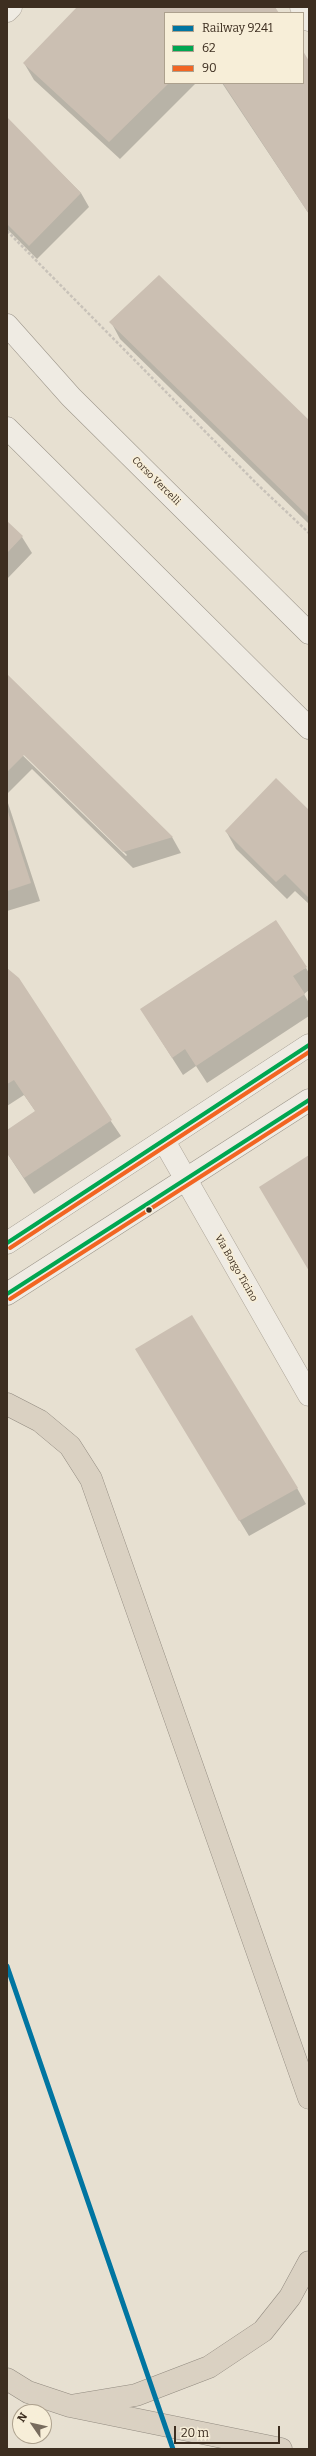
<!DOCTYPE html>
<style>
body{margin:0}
#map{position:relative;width:316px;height:2456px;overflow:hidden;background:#e7e0d1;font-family:Bitter,serif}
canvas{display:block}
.frame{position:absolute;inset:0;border:8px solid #3d2e20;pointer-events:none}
.legend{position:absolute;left:164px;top:12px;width:140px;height:72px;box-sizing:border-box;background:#f7eed8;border:1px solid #ada18e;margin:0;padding:5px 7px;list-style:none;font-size:12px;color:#3d2e20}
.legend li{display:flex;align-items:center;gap:8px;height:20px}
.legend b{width:20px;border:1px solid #ada18e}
.north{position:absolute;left:12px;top:2404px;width:40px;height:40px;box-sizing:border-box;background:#f7eed8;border:1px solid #ada18e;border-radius:50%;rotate:304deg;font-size:11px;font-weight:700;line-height:16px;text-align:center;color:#3d2e20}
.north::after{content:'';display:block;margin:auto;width:14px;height:18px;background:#786c5e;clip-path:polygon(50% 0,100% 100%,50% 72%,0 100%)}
.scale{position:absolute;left:174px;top:2426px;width:106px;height:18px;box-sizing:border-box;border:2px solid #3d2e20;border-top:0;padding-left:5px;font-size:12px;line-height:14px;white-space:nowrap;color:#3d2e20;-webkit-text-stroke:3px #f7eed8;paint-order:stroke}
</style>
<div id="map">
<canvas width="316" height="2456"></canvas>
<div class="frame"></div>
<ul class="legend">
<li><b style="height:5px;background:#0075a1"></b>Railway 9241</li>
<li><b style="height:5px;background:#00a651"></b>62</li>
<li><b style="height:5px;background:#f26522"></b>90</li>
</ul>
<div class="north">N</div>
<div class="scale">20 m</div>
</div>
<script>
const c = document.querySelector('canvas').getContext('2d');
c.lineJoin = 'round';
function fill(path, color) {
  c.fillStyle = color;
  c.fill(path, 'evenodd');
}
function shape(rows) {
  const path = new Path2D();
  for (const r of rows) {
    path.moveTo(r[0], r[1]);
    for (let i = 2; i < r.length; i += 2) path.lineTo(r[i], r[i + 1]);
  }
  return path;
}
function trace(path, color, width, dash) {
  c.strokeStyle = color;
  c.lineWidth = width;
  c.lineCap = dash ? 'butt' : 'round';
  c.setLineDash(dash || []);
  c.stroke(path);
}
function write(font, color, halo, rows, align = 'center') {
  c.font = font + ' Bitter,serif';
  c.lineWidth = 3.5;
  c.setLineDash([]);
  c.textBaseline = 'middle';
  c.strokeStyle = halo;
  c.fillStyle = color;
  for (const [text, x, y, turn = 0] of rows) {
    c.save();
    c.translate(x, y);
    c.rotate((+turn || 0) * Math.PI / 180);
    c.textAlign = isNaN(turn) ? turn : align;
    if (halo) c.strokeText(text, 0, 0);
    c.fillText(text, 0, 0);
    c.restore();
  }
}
const shadow = shape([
 [78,7,273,7,277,13,165,13,165,83,196,83,120,159,34,80,24,63],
 [303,53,309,62,309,214,222,83,303,83],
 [7,119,81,193,89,207,37,259,7,229],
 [111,322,309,422,309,524,120,339],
 [7,523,22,537,32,553,7,579],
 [7,675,172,837,181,853,133,868,32,769,7,794],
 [13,744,127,855,126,856,12,745],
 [7,800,40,901,7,911],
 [309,812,309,904,295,891,287,899,236,849,226,831],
 [306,968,309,973,309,990,304,994,309,1003,309,1016,207,1083,196,1066,183,1075,141,1009],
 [7,969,121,1136,34,1194,7,1153,7,1132,36,1112,24,1095,7,1106],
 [146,1366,297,1488,306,1504,249,1536]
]);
const building = shape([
 [77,7,275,7,279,13,165,13,165,83,169,83,109,142,23,63],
 [303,51,309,61,309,214,223,83,303,83],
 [7,117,81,193,29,246,7,224],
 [159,275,309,420,309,517,109,322],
 [7,521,23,536,7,553],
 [7,674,173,837,123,852,24,755,7,772],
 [276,778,309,810,309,898,285,874,276,882,225,831],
 [7,809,31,883,7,891],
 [276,920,307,967,293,976,305,994,196,1066,185,1049,172,1058,140,1009],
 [7,968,19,978,112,1120,24,1178,7,1153,7,1130,35,1111,14,1080,7,1084],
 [309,1155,309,1271,259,1187],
 [192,1315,298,1488,239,1521,135,1349]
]);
const path = shape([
 [7,231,257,484,309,533]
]);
const minor = shape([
 [301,7,309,20],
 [7,11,11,7],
 [164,1141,309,1395]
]);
const secondary = shape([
 [7,325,71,397,309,633],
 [7,428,309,728],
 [7,1243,309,1045],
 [7,1294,309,1100]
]);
const motorway = shape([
 [7,1404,40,1421,70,1446,91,1479,309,2098],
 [7,2379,28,2392,70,2406,281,2449],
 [70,2406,136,2395,209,2367,263,2331,290,2297,309,2262]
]);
const bus1 = shape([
 [7,1243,309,1045],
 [7,1294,309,1100]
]);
const bus2 = shape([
 [10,1248,309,1052],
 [10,1299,309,1107]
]);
const rail1 = shape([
 [7,1966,173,2449]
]);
const markers = [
 [149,1210,3.5,"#3d2e20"]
];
const streetNames = [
 ["Corso Vercelli",156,481,45],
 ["Via Borgo Ticino",236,1268,60]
];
fill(shadow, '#0003');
fill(building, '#cbbfb2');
trace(minor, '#ada599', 23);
trace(secondary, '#9c958a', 23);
trace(motorway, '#928b80', 23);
trace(path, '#c8c2b9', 2.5, [3, 2]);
trace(minor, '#efebe3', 22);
trace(secondary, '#efebe3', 22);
trace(motorway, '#dad1c2', 22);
trace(bus1, '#00a651', 4);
trace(bus2, '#f26522', 4);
trace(rail1, '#0075a1', 5);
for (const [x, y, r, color] of markers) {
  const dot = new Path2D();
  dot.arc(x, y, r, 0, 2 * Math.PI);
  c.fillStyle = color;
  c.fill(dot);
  trace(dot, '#f7eed8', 1.5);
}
write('10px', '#3d2e20', '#f7eed8', streetNames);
</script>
